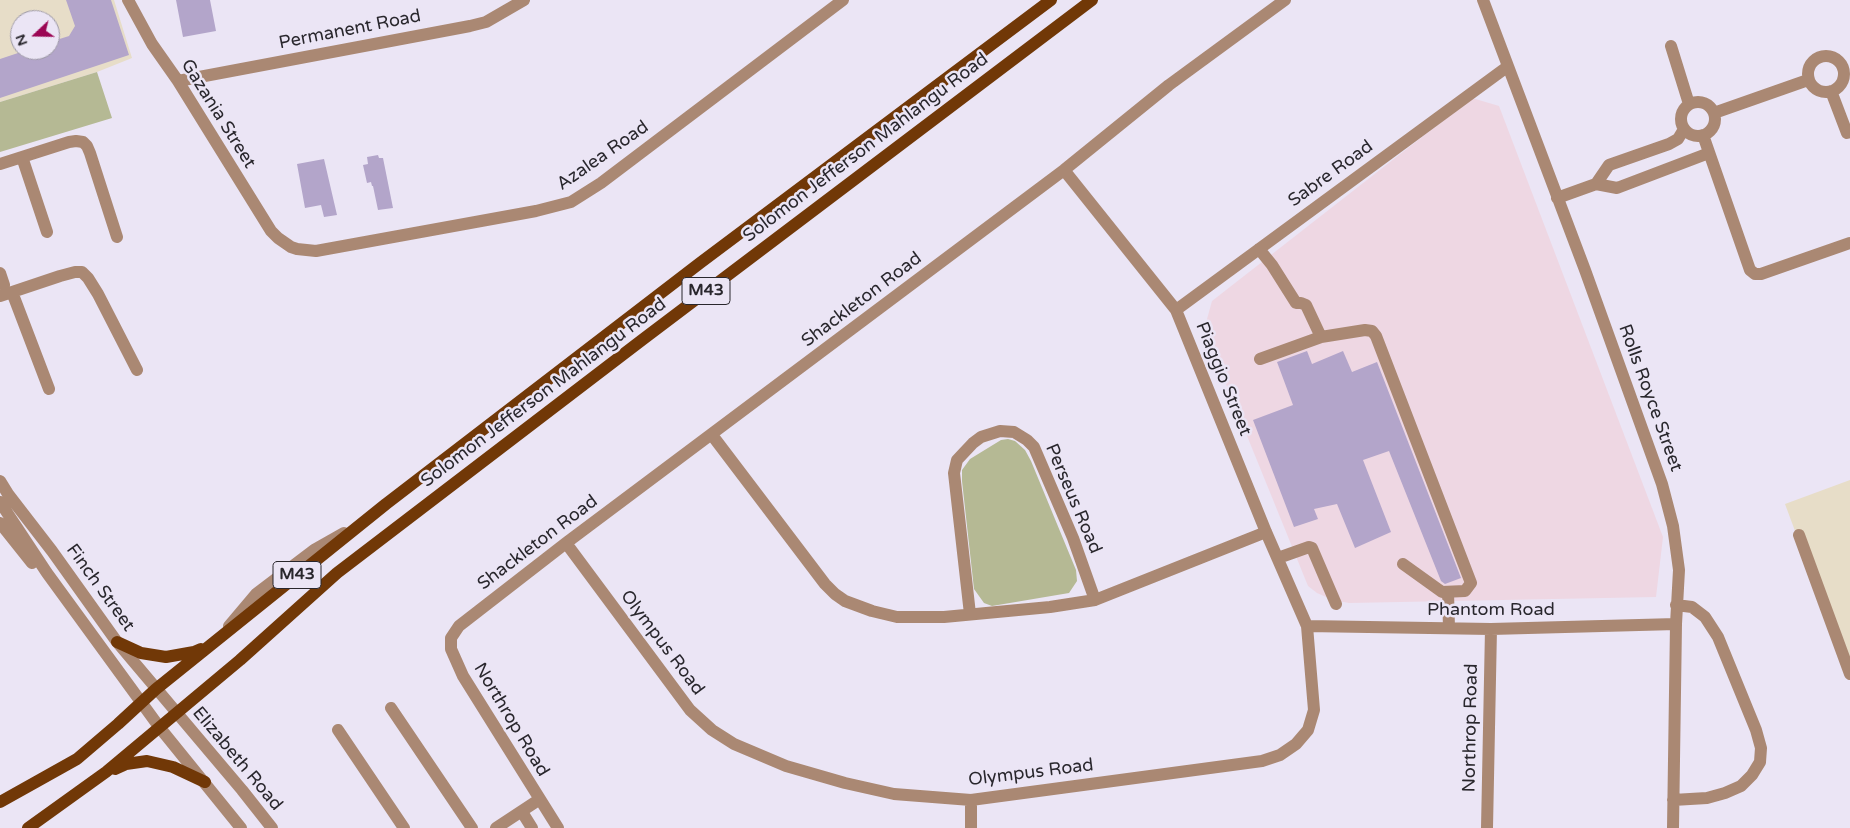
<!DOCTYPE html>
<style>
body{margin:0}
#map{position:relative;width:1850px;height:828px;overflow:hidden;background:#ebe5f5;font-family:"Varela Round",sans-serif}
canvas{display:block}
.north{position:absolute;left:10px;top:10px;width:50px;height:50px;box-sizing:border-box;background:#ebe5f5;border:1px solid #9d99a5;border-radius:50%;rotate:249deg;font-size:14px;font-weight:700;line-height:20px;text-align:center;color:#29272d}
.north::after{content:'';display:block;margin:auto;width:18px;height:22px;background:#9b0654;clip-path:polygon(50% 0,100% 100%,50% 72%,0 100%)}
</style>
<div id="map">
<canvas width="1850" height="828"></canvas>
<div class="north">N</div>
</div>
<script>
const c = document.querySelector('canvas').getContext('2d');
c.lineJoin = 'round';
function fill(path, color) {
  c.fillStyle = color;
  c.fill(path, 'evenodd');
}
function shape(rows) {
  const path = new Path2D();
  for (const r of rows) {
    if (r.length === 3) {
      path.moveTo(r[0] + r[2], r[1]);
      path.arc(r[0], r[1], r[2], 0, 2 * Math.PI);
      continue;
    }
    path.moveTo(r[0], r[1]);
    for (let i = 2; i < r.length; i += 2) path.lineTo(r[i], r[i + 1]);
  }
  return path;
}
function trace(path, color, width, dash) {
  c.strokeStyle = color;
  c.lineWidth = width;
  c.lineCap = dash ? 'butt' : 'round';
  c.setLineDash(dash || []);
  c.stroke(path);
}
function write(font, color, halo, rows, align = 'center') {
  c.font = font + ' "Varela Round",sans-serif';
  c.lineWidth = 5;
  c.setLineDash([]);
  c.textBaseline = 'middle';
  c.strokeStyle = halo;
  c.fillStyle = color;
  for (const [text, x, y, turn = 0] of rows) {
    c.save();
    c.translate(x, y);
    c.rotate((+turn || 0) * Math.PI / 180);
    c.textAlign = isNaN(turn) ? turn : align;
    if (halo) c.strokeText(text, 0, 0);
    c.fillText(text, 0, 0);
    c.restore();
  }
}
const commercial = shape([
 [0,0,114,0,132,58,97,72,0,102],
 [20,20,50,20,50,50,20,50],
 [1850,480,1850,679,1785,504]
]);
const education = shape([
 [1472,98,1499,106,1663,537,1656,597,1349,603,1333,600,1317,593,1308,586,1204,330,1212,301]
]);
const green = shape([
 [97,72,112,118,0,152,0,102],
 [1008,439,1015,441,1025,450,1031,461,1076,570,1077,581,1069,593,992,606,984,603,974,589,962,481,962,470,970,459,1001,440]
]);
const building = shape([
 [66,0,111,0,129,55,0,98,0,59,27,50,50,50,50,42,69,36,75,26],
 [176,0,210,0,216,31,183,37],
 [378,155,379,158,383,158,393,208,378,210,373,186,372,186,371,182,367,183,363,165,368,164,367,157],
 [324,159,337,215,324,217,321,205,305,208,297,164],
 [1307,351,1312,364,1343,351,1352,372,1377,362,1461,578,1445,584,1441,581,1389,451,1363,460,1391,532,1355,548,1337,504,1314,509,1318,519,1294,527,1253,420,1293,405,1277,362]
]);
const minor = shape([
 [128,0,152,44,178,81,271,231,278,238,291,247,297,249,316,251,536,211,571,202,601,183,843,0],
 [1483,0,1585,270,1662,484,1673,526,1679,570,1676,624,1673,828],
 [1671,46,1689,104],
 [1826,74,18],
 [178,81,470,26,486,22,524,0],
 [1831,91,1847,133],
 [1698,119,17],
 [1714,113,1808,80],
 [1703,135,1750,270,1755,274,1761,274,1850,243],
 [22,157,47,232],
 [0,164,69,142,76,141,83,142,87,146,90,153,117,237],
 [1596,184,1609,165,1669,144,1678,139,1684,129],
 [1557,198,1596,184,1617,188,1709,153],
 [1259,249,1272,265,1296,303,1301,303,1306,305,1321,337],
 [0,273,4,285],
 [12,292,49,389],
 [0,296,60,276,75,272,82,272,88,278,98,294,137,370],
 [1176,310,1507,67],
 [1260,359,1321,337,1365,330,1372,331,1376,336,1471,583,1465,591,1442,592,1403,564],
 [712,435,825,584,835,594,845,601,872,611,897,617,944,617,1050,607,1095,600,1266,532],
 [0,481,8,494,52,551,117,642,242,790,272,828],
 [0,502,47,573,160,728,241,828],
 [0,523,32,563],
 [1799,535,1850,674],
 [566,543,690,710,712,730,734,744,786,766,845,783,894,794,971,800,1262,761,1280,755,1296,744,1308,730,1314,710,1307,626,1266,532,1176,310,1064,170],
 [1278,558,1309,547,1312,548,1336,604],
 [1448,592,1449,628],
 [970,614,954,473,957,460,973,443,981,437,1000,431,1014,432,1027,440,1034,447,1073,538,1095,600],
 [229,626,256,594,314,550,344,533],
 [1307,626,1491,629,1676,624],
 [391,708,472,828],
 [338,730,404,828],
 [1673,800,1707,798,1725,793,1741,786,1752,775,1760,762,1761,748,1756,730,1718,637,1705,617,1692,607,1676,605],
 [522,812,532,828],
 [496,828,540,799],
 [558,828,463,676,451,649,451,638,459,626,566,543,1064,170,1169,85,1285,0],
 [971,828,971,800],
 [1487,828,1491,629]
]);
const major = shape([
 [117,642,141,653,166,657,194,652,201,649],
 [115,769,126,764,147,761,173,767,205,782],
 [0,802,77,759,118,724,156,689,386,504,700,263,1051,0],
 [28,828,106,772,240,660,337,573,642,340,1092,0]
]);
const shields = [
 [706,291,48],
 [297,575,48]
];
const shieldNames = [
 ["M43",706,291],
 ["M43",297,575]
];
const streetNames = [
 ["Permanent Road",350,30,-11],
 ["Gazania Street",218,114,58],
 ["Solomon Jefferson Mahlangu Road",866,148,-37],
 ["Azalea Road",603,156,-35],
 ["Sabre Road",1331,174,-36],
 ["Shackleton Road",862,300,-37],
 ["Piaggio Street",1223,379,68],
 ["Solomon Jefferson Mahlangu Road",544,393,-37],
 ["Rolls Royce Street",1650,398,70],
 ["Perseus Road",1073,499,67],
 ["Shackleton Road",538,543,-37],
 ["Finch Street",100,588,54],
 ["Phantom Road",1491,610],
 ["Olympus Road",662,643,53],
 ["Northrop Road",511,720,59],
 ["Northrop Road",1471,728,-89],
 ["Elizabeth Road",237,759,50],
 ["Olympus Road",1031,773,-7]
];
fill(commercial, '#e7ddc8');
fill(education, '#eed7e3');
fill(green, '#b5b994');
fill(building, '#b3a5ca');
trace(minor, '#aa8873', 12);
trace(major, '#713807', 12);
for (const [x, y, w] of shields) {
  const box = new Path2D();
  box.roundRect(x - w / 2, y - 13.5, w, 27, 4);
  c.fillStyle = '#ebe5f5';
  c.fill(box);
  trace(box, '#29272d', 1);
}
write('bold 16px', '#29272d', null, shieldNames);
write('18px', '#29272d', '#ebe5f5', streetNames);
</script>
